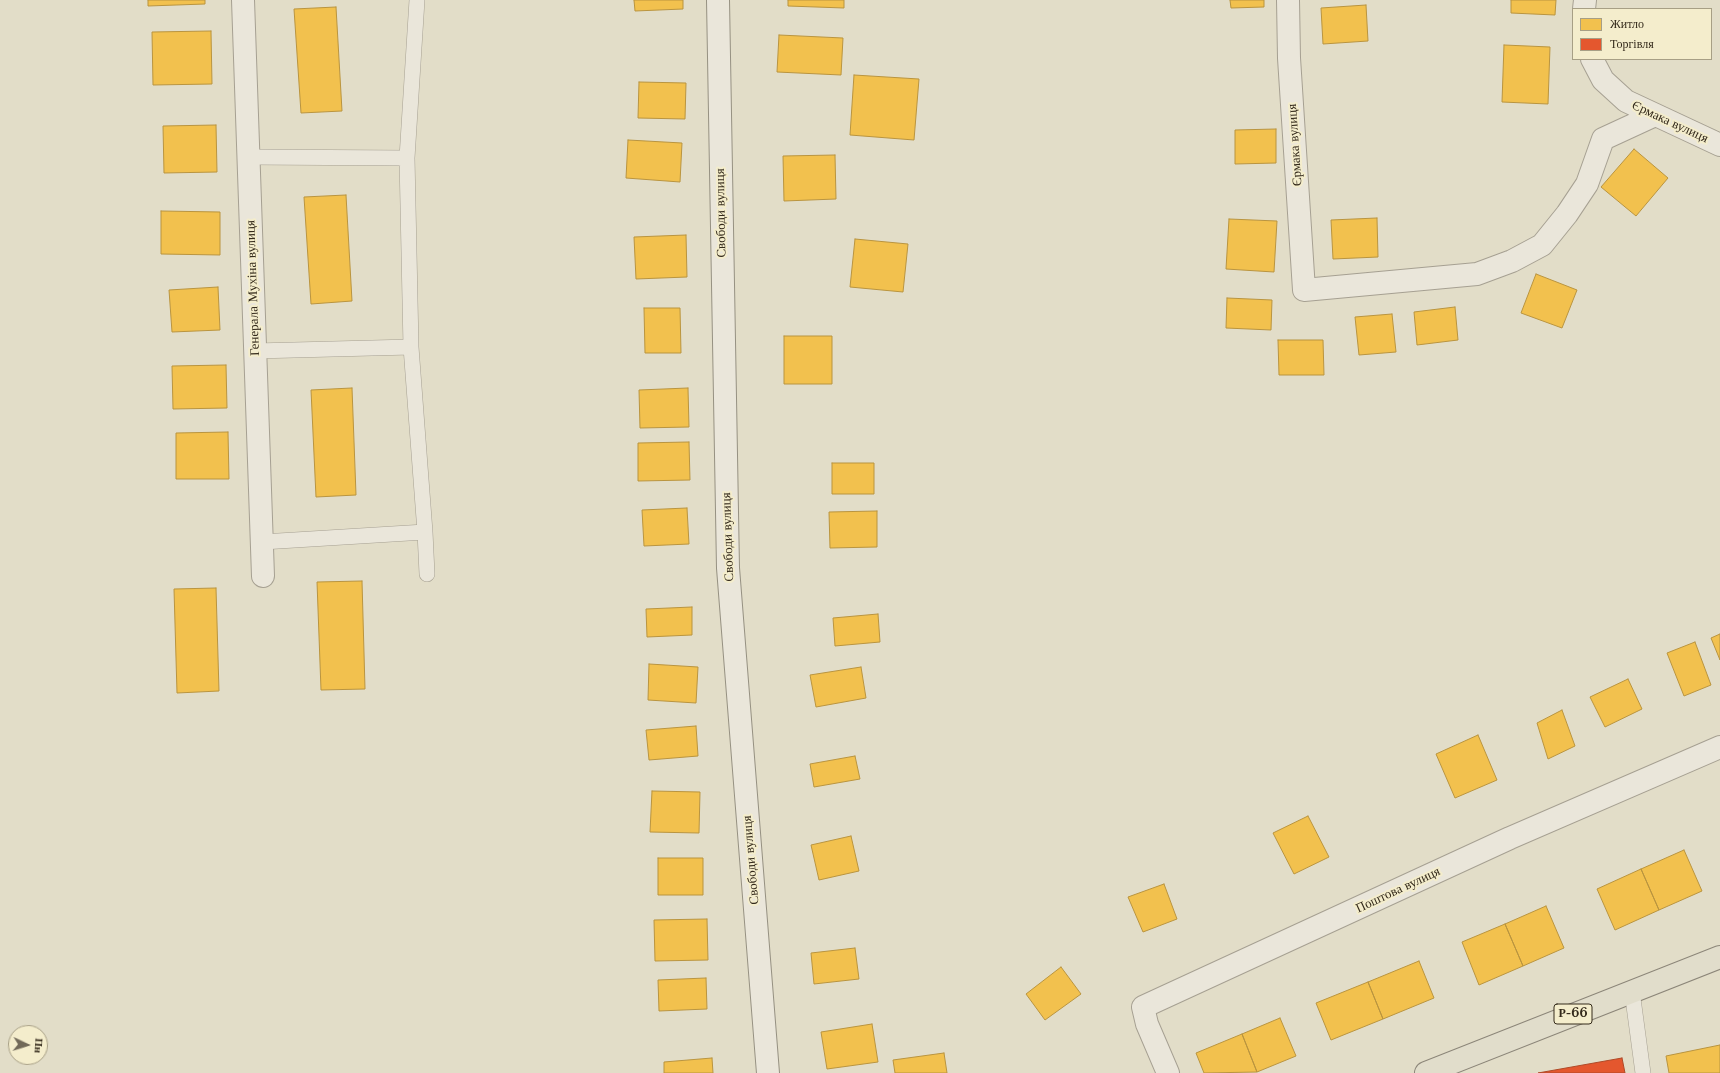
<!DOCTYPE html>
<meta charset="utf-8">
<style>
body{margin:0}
#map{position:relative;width:1720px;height:1073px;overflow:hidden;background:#e2ddc8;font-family:"Libre Baskerville",serif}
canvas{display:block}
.legend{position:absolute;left:1572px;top:8px;width:140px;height:52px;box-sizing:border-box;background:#f4edcc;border:1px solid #a79f85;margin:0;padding:5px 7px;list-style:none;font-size:12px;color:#342a1b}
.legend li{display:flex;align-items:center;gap:8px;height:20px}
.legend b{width:20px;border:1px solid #a79f85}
.north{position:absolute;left:8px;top:1025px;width:40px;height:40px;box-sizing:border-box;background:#f4edcc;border:1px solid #a79f85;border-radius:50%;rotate:94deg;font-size:11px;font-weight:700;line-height:16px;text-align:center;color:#342a1b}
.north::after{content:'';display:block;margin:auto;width:14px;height:18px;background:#716958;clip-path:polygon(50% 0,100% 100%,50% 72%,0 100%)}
</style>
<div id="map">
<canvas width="1720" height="1073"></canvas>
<ul class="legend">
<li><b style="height:11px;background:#f2c14e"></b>Житло</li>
<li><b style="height:11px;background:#e4572e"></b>Торгівля</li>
</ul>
<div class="north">Пн</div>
</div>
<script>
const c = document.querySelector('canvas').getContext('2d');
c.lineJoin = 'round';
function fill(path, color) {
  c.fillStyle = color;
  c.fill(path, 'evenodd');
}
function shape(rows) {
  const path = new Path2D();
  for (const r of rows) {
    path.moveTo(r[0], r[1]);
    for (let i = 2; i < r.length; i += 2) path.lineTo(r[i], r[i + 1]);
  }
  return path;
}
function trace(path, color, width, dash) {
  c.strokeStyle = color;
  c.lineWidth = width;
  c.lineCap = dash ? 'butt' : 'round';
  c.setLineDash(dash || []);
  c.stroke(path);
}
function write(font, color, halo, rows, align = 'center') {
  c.font = font + ' "Libre Baskerville",serif';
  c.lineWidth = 4;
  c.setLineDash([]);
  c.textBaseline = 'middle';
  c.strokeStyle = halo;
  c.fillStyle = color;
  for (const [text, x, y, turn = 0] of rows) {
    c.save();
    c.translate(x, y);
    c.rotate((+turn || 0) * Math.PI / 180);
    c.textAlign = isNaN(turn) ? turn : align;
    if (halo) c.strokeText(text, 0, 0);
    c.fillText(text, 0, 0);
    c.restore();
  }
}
const homes = shape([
 [148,0,205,0,205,4,148,6,148,0],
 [634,0,683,0,683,9,635,11,634,0],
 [788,0,844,0,844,8,788,6,788,0],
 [1230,0,1264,0,1264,7,1231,8,1230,0],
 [1511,0,1556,0,1555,15,1511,13,1511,0],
 [1366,5,1368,41,1323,44,1321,8,1366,5],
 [336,7,342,111,301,113,294,9,336,7],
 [211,31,212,84,153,85,152,32,211,31],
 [779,35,843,38,841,75,777,72,779,35],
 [1504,45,1550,47,1548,104,1502,102,1504,45],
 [854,75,919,79,914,140,850,135,854,75],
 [639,82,686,83,685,119,638,118,639,82],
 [216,125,217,172,164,173,163,126,216,125],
 [1276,129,1276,163,1235,164,1235,130,1276,129],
 [628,140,682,143,680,182,626,178,628,140],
 [1634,149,1668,178,1636,216,1601,187,1634,149],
 [835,155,836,199,784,201,783,156,835,155],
 [346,195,352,301,311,304,304,197,346,195],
 [161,211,220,212,220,255,161,254,161,211],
 [1377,218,1378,257,1333,259,1331,220,1377,218],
 [1229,219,1277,221,1274,272,1226,269,1229,219],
 [686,235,687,277,636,279,634,237,686,235],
 [855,239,908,244,903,292,850,287,855,239],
 [1536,274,1577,290,1562,328,1521,313,1536,274],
 [218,287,220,330,172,332,169,290,218,287],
 [1227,298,1272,300,1271,330,1226,328,1227,298],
 [1455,307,1458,340,1417,345,1414,312,1455,307],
 [644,308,680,308,681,353,645,353,644,308],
 [1392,314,1396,352,1359,355,1355,317,1392,314],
 [784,336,832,336,832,384,784,384,784,336],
 [1278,340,1323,340,1324,375,1279,375,1278,340],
 [226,365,227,408,173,409,172,366,226,365],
 [352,388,356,495,316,497,311,390,352,388],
 [688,388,689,427,640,428,639,390,688,388],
 [228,432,229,479,176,479,176,433,228,432],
 [689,442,690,480,638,481,638,443,689,442],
 [832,463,874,463,874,494,832,494,832,463],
 [687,508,689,544,644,546,642,510,687,508],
 [877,511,877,547,830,548,829,512,877,511],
 [362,581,365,689,321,690,317,582,362,581],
 [216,588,219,691,177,693,174,589,216,588],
 [692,607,692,635,647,637,646,609,692,607],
 [878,614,880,642,835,646,833,618,878,614],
 [1720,634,1720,660,1711,638,1720,634],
 [1695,642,1711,685,1684,696,1667,653,1695,642],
 [649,664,698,667,696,703,648,700,649,664],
 [861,667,866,698,816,707,810,675,861,667],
 [1628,679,1642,709,1605,727,1590,697,1628,679],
 [1562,710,1575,746,1548,759,1537,723,1562,710],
 [696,726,698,756,649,760,646,730,696,726],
 [1478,735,1497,780,1455,798,1436,754,1478,735],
 [855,756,860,779,814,787,810,764,855,756],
 [652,791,700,792,699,833,650,832,652,791],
 [1308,816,1329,857,1294,874,1273,833,1308,816],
 [851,836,859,871,819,880,811,845,851,836],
 [1684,850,1702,891,1659,910,1641,869,1684,850],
 [658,858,703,858,703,895,658,895,658,858],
 [1641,869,1659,910,1615,930,1597,889,1641,869],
 [1164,884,1177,919,1143,932,1128,897,1164,884],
 [1546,906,1564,948,1523,966,1505,924,1546,906],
 [707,919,708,960,655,961,654,920,707,919],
 [1505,924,1523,966,1479,985,1462,942,1505,924],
 [855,948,859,979,814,984,811,953,855,948],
 [1419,961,1434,998,1383,1019,1368,982,1419,961],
 [1061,967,1081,994,1045,1020,1026,994,1061,967],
 [706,978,707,1009,659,1011,658,980,706,978],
 [1368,982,1383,1019,1331,1040,1316,1003,1368,982],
 [1280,1018,1296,1056,1257,1072,1242,1034,1280,1018],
 [872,1024,878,1062,827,1069,821,1032,872,1024],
 [1242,1034,1257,1072,1204,1073,1196,1053,1242,1034],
 [1720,1045,1720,1073,1669,1073,1666,1056,1720,1045],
 [944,1053,947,1073,895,1073,893,1060,944,1053],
 [712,1058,713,1073,664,1073,664,1062,712,1058]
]);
const shops = shape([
 [1622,1058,1625,1073,1538,1073,1622,1058]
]);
const lane = shape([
 [417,0,407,158,411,347,425,532,427,574],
 [248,157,407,158],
 [255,351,411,347],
 [262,542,425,532],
 [1632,991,1643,1073]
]);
const street = shape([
 [243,0,263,576],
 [1288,0,1289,58,1304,290,1477,274,1512,261,1542,245,1567,214,1587,184,1603,139,1655,115],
 [1584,9,1585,0],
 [1592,59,1603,80,1626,101,1720,145],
 [1168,1073,1147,1024,1143,1007,1510,838,1720,747]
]);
const secondary = shape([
 [718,0,728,568,768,1073]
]);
const primary = shape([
 [1426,1073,1720,957]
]);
const shields = [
 [1573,1014,38]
];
const shieldNames = [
 ["Р-66",1573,1014]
];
const streetNames = [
 ["Єрмака вулиця",1670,122,25],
 ["Єрмака вулиця",1295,145,-94],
 ["Свободи вулиця",721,213,-91],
 ["Генерала Мухіна вулиця",253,288,-92],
 ["Свободи вулиця",728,537,-92],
 ["Свободи вулиця",751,860,-95],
 ["Поштова вулиця",1398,890,-25]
];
fill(homes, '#f2c14e');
trace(homes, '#b9943f', 1);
fill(shops, '#e4572e');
trace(shops, '#af4a28', 1);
trace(lane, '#a6a092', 16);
trace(street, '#a6a092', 24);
trace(secondary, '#969182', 24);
trace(primary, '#8c8679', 24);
trace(lane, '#eae6da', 15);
trace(street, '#eae6da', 22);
trace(secondary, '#eae6da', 22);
trace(primary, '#e1ddcb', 22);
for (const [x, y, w] of shields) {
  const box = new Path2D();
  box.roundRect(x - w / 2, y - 10, w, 20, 3);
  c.fillStyle = '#f4edcc';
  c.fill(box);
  trace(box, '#342a1b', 1);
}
write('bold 12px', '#342a1b', null, shieldNames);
write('13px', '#342a1b', '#f4edcc', streetNames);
</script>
